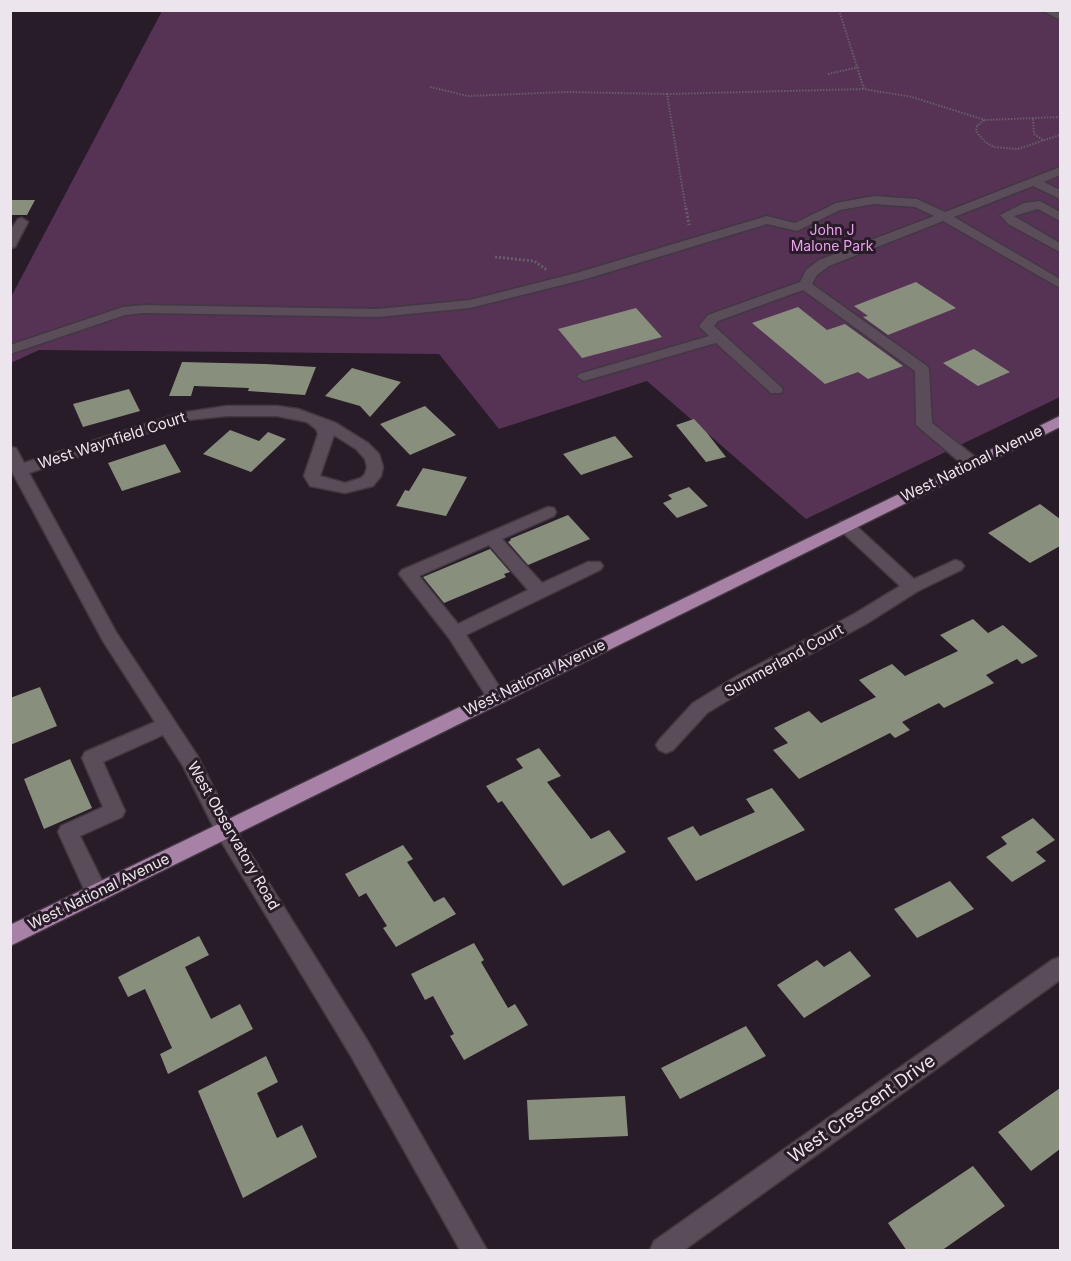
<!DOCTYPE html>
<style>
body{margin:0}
#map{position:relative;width:1071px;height:1261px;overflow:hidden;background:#281c28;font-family:Inter,sans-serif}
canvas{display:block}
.frame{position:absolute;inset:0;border:12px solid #ede5ed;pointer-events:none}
</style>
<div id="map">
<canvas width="1071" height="1261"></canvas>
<div class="frame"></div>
</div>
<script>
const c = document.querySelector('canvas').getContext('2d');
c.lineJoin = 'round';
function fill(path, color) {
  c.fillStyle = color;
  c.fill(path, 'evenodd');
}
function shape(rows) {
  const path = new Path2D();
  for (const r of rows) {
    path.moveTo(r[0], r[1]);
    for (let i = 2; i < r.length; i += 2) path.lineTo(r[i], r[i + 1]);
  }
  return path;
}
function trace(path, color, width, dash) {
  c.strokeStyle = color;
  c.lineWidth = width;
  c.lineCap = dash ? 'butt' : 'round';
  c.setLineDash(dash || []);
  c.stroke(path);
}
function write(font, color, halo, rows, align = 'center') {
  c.font = font + ' Inter,sans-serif';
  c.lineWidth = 6;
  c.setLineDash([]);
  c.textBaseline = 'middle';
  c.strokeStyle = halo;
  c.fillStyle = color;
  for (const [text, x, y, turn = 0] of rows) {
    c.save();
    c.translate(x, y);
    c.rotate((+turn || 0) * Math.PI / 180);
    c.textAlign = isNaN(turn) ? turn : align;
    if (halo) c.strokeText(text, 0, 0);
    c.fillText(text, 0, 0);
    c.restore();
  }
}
const green = shape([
 [162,11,1060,11,1060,397,806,519,647,381,499,429,439,354,39,350,11,363,11,297]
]);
const building = shape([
 [10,200,35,200,27,215,10,215],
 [916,282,956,308,888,335,863,317,868,316,854,306],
 [798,307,827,330,845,324,903,366,868,379,858,372,825,384,752,323],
 [636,308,662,337,582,358,558,329],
 [974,349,1010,372,978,386,943,363],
 [182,362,265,364,316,367,305,395,248,391,249,388,194,386,191,396,169,396],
 [352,368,401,382,370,417,360,406,325,396],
 [129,389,140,411,83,427,73,404],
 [425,406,456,435,410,455,380,424],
 [694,419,707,433,726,457,706,462,676,425],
 [230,430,259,441,268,432,286,439,251,472,203,454],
 [615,436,633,457,581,475,563,454],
 [165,444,181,472,122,491,108,463],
 [423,468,467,477,446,516,396,506,405,490,409,491],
 [689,487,708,506,677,518,663,503,672,499,668,495],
 [1040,504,1060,519,1060,546,1030,563,988,533],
 [568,515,590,539,528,565,508,542,511,540,510,539],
 [490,549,510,572,504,574,506,577,444,603,423,577],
 [973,619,988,633,1003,625,1038,656,1022,664,1017,659,986,675,994,683,944,708,939,703,902,722,910,730,895,738,890,733,799,779,773,750,788,743,774,728,809,711,821,723,876,697,859,680,892,664,905,676,958,651,940,635],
 [40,687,57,726,10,745,10,698],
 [539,748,561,776,547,782,591,839,609,830,626,852,563,886,502,801,498,803,486,786,523,768,516,759],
 [70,759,92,808,44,829,24,779],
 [772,788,805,830,696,881,667,838,693,826,700,836,755,812,746,799],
 [1033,818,1055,840,1036,852,1046,861,1012,882,986,857,1007,844,1001,837],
 [403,845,413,859,407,862,434,902,444,897,456,914,396,947,383,928,387,926,366,893,359,897,345,874],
 [950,881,974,909,917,938,894,909],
 [199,936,209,955,185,967,211,1019,240,1004,253,1029,168,1074,160,1054,172,1048,145,989,128,997,118,977],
 [474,943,484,960,481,962,508,1008,515,1004,528,1025,464,1060,450,1036,454,1034,433,996,425,1000,411,974],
 [850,951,871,976,804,1018,777,985,817,960,824,967],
 [746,1026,766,1056,680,1099,661,1068],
 [266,1056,278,1082,257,1093,277,1138,302,1125,317,1157,243,1198,198,1091],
 [1060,1088,1060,1149,1031,1171,998,1132],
 [625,1096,628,1136,529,1140,527,1100],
 [973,1166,1005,1206,941,1251,907,1251,888,1223]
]);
const pathFar1 = shape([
 [839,10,864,89,912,97,985,120,1060,117],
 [828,74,859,67],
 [430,87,468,96,567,92,667,94,686,210],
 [667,94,864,89],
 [1033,119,1034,134,1043,140],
 [984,120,977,126,976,131,985,142,994,147,1018,149,1060,135]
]);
const path = shape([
 [686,208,689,225],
 [495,257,534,261,547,270]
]);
const minor = shape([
 [1042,10,1060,13,1060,19,1056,18,1042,10],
 [1060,167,1060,175,1044,182,1060,190,1060,199,1033,186,954,217,1060,279,1060,288,943,221,829,266,817,275,812,284,927,366,929,369,932,423,979,460,981,464,973,469,967,468,916,425,915,371,803,290,718,321,714,326,781,387,783,390,781,393,771,393,716,343,584,381,577,377,579,374,709,336,699,326,708,315,800,282,806,270,819,260,934,216,915,207,874,204,840,210,797,231,767,224,586,279,470,308,378,317,144,313,125,315,10,354,10,345,123,307,144,305,378,309,470,300,576,273,767,216,795,223,836,203,874,196,917,199,945,212,1060,167],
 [1040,201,1060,212,1060,221,1038,209,1014,216,1060,243,1060,252,1008,224,1000,215,1024,203,1040,201],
 [22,218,28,222,15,247,10,248,10,231,18,219,22,218],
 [227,406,277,406,298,409,336,423,368,443,379,454,383,467,381,476,373,486,345,493,310,486,304,476,318,434,316,429,307,422,277,416,227,416,187,420,29,473,116,632,197,755,232,824,367,1040,487,1250,460,1250,351,1056,218,836,183,766,163,735,103,762,125,811,122,817,80,836,108,893,105,900,97,902,89,900,58,832,61,826,103,807,82,758,85,752,155,722,103,641,10,468,10,447,16,448,24,463,180,413,227,406],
 [334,435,356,449,365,459,367,467,365,474,361,478,345,483,320,476,334,435],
 [548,507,554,508,556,512,554,516,502,539,542,583,588,562,600,562,603,566,600,570,466,635,506,697,504,702,497,704,490,702,449,638,399,574,402,570,548,507],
 [489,545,528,590,458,624,419,576,489,545],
 [846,520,852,522,914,579,955,560,961,562,964,566,961,570,918,591,866,624,751,686,707,713,673,750,666,753,659,750,656,745,659,740,693,703,737,676,854,614,900,586,840,530,838,526,840,522,846,520],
 [1060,957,1060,980,684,1250,650,1250,654,1241,1052,960,1060,957]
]);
const major = shape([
 [1060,416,1060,427,10,946,10,925,1060,416]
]);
const farParknames = [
 ["John J",832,231],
 ["Malone Park",832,247]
];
const streetNames = [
 ["West Waynfield Court",112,441,-18],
 ["West National Avenue",972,464,-26],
 ["Summerland Court",784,661,-29],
 ["West National Avenue",535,678,-26],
 ["West Observatory Road",233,836,60],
 ["West National Avenue",99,892,-26]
];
const nearStreetnames = [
 ["West Crescent Drive",862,1109,-35]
];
fill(green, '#563355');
fill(building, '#898f7d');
trace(minor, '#413841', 3);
trace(major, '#413841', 3);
trace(pathFar1, '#685d68', 2, [1.5, 1.5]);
trace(path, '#685d68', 3, [2, 2]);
fill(minor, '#5a4c59');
fill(major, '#a781a6');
write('14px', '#eea0ed', '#281c28', farParknames);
write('15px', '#ede5ed', '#281c28', streetNames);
write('18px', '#ede5ed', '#281c28', nearStreetnames);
</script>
